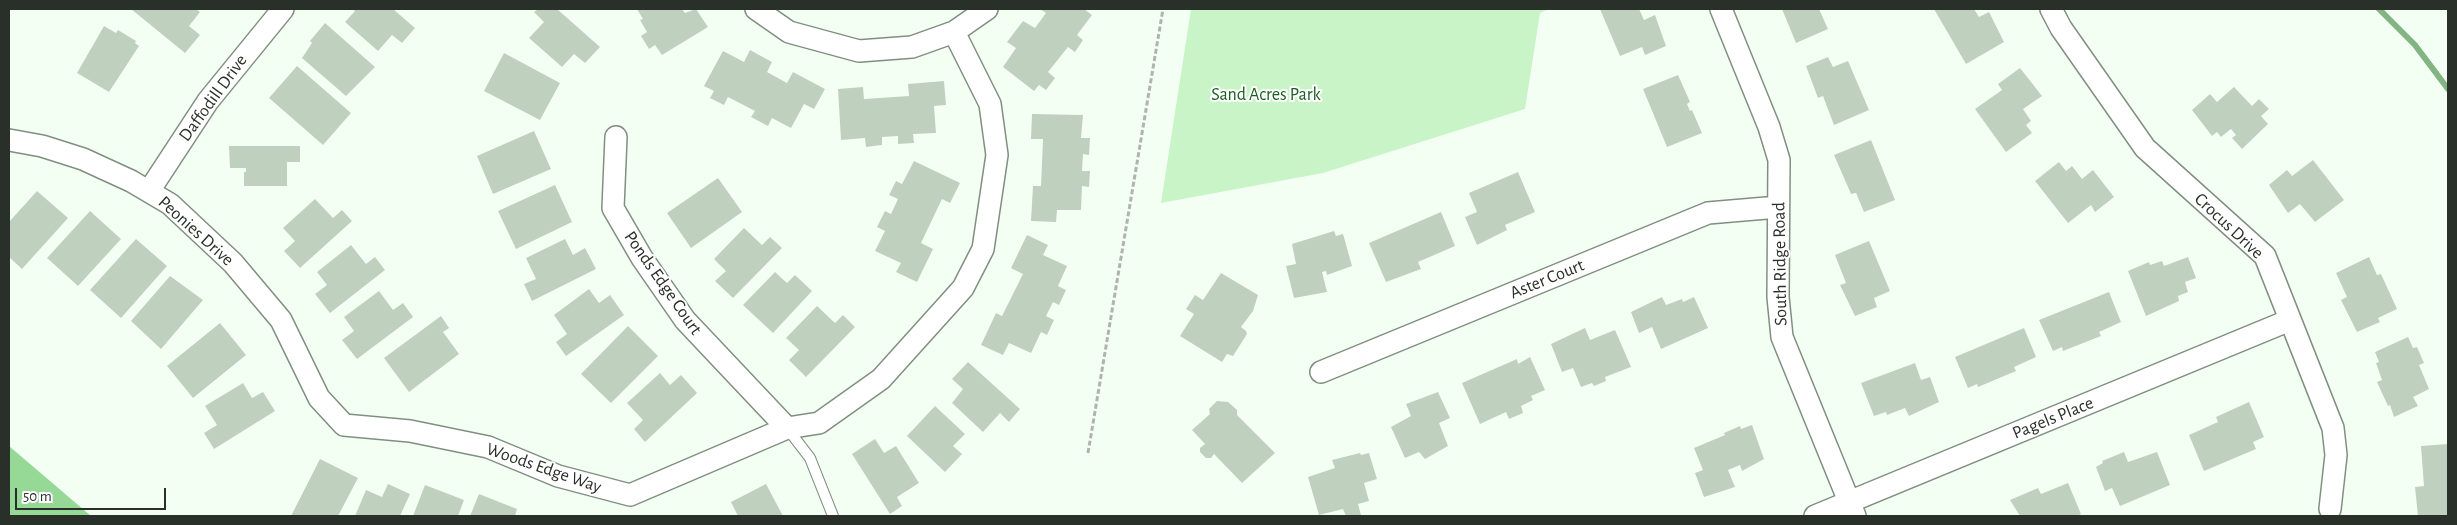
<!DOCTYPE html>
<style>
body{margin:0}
#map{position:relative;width:2457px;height:525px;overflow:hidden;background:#f4fff4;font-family:"Alegreya Sans",sans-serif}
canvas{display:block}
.frame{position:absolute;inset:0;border:10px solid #292f29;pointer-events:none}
.scale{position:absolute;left:15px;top:488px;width:151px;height:22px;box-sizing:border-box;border:2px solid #292f29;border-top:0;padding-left:6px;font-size:15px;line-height:18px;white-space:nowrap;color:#292f29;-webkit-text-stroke:4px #fff;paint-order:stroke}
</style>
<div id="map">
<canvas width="2457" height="525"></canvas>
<div class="frame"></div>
<div class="scale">50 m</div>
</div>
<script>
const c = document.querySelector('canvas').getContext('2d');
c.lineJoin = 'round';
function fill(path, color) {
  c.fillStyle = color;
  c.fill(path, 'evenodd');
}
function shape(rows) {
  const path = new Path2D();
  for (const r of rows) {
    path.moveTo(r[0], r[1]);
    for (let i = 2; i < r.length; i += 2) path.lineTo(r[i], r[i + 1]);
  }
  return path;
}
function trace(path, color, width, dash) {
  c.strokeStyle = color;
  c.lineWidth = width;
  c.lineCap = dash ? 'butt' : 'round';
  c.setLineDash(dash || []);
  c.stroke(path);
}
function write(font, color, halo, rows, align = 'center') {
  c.font = font + ' "Alegreya Sans",sans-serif';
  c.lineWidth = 4;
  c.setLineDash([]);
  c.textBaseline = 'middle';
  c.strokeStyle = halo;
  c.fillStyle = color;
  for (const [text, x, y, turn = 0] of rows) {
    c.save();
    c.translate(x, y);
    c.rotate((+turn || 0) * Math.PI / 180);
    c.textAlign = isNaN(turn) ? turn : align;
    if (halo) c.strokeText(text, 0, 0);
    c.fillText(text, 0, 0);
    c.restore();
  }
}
const green = shape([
 [1191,9,1549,9,1540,13,1525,109,1323,173,1161,203]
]);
const forest = shape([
 [9,446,91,516,9,516]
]);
const stream = shape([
 [2379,9,2415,45,2448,89]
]);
const building = shape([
 [131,9,196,9,200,12,189,26,200,35,185,53],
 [352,9,393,9,415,28,402,43,392,35,378,51,345,22,355,11],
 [538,9,557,9,600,47,585,63,574,54,562,67,529,38,544,22,534,12],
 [637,9,682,9,685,13,696,9,708,27,662,55,655,45,649,49,641,36,647,32,640,20,643,19],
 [1040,9,1084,9,1092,15,1077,35,1083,40,1075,52,1068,47,1048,72,1055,78,1046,90,1039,85,1034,91,1003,67,1016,48,1007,42,1023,21,1035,28,1046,13],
 [1600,9,1639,9,1644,20,1655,15,1666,46,1645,55,1642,47,1620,56],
 [1782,9,1819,9,1828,29,1796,43],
 [1934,9,1974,9,1979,17,1989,12,2004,42,1966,64],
 [325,23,375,67,346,96,302,58,312,43,310,41],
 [104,26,116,33,118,30,136,41,135,43,139,46,109,92,77,73],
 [750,50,772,62,767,72,787,83,793,72,825,89,814,109,804,104,791,128,772,118,768,126,751,117,755,111,728,97,724,105,710,98,714,91,704,86,723,51,744,62],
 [504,53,560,83,540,120,484,91],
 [1828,57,1833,67,1848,61,1869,110,1834,125,1823,96,1818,98,1806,66],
 [297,66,351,113,323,145,269,98],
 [2020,68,2042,96,2023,109,2031,121,2026,125,2032,133,2006,152,1975,109,2002,90,1998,84],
 [1678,75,1690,102,1687,104,1690,111,1692,110,1702,133,1667,147,1643,89],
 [944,81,946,105,934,106,936,133,913,134,914,143,898,144,898,136,882,137,882,145,866,147,865,138,841,140,838,89,863,87,864,99,909,96,908,84],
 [2234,87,2252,106,2259,99,2269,109,2261,116,2268,124,2242,149,2232,138,2236,135,2231,129,2221,137,2217,132,2212,136,2192,110,2210,94,2217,102],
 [1032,114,1083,115,1081,138,1090,138,1089,155,1083,154,1082,171,1090,171,1089,187,1082,186,1081,210,1057,210,1056,222,1031,221,1033,186,1041,186,1043,139,1031,139],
 [534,131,551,169,493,194,477,156],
 [1871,140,1895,200,1864,212,1856,193,1851,194,1834,155],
 [229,146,300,146,300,162,287,162,287,186,244,186,244,172,246,172,246,168,230,168],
 [2313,160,2344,200,2315,222,2300,204,2288,213,2269,185,2287,170,2292,176],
 [914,161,960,183,950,203,942,199,921,243,933,249,917,282,896,272,901,263,875,251,885,231,877,227,885,211,891,214,898,199,889,195,896,181,902,184],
 [2059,162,2066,171,2072,166,2082,179,2093,170,2114,197,2095,212,2091,205,2068,223,2035,181],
 [1518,172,1535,212,1505,225,1507,230,1477,245,1465,217,1477,212,1469,193],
 [718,178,742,212,691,248,667,213],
 [555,185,572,222,516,249,498,211],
 [37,191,68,218,22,269,9,257,9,222],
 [315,199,333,218,342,210,352,221,300,268,284,251,295,241,283,228],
 [90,211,121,239,78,286,47,258],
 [1441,212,1455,246,1418,262,1421,269,1386,282,1369,243],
 [744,228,762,245,770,237,782,248,733,298,715,281,726,271,714,259],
 [1334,231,1336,236,1343,234,1352,266,1327,275,1326,271,1322,272,1327,292,1294,298,1286,266,1296,264,1292,244],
 [1027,235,1048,245,1043,255,1067,266,1058,286,1066,290,1059,305,1053,302,1046,316,1054,320,1047,335,1041,332,1031,353,1009,343,1003,355,981,345,996,313,1002,316,1023,274,1011,268],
 [136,239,167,266,121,318,90,290],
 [565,239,573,255,585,248,596,269,532,301,524,284,536,279,526,258],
 [1869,241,1890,291,1874,298,1877,307,1855,316,1840,285,1846,283,1835,255],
 [351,245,366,264,375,257,385,270,330,313,315,294,327,285,317,272],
 [2188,257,2196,278,2185,282,2188,292,2178,296,2179,301,2146,316,2128,271,2149,262,2150,265,2162,261,2164,266],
 [2369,257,2377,275,2381,274,2397,309,2378,318,2380,322,2357,332,2341,300,2347,297,2336,273],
 [775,272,787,283,795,275,812,291,773,333,743,305],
 [1221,273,1258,295,1253,311,1241,327,1246,331,1247,334,1233,356,1227,354,1222,362,1180,336,1194,314,1186,309,1195,295,1203,300],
 [170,276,203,300,161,349,131,321],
 [589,289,599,303,610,295,624,315,566,356,556,342,567,334,554,315],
 [379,291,393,310,403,303,413,317,357,359,342,340,354,331,344,317],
 [2109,292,2121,322,2099,332,2101,336,2063,351,2062,347,2053,351,2039,320],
 [1662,297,1666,305,1682,299,1683,302,1694,297,1708,328,1661,349,1652,327,1639,333,1631,312],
 [817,306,835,323,843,315,855,327,806,377,789,360,799,350,786,338],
 [441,316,449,328,443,332,459,354,409,392,384,358],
 [220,323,246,355,193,398,167,366],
 [628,326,658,356,611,403,581,374],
 [1585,328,1590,340,1615,330,1631,367,1605,377,1606,381,1594,386,1592,383,1581,387,1573,368,1562,372,1551,344],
 [2024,328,2036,357,2014,367,2016,371,1978,387,1977,384,1968,388,1955,357],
 [2408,337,2413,348,2417,347,2424,363,2419,365,2429,389,2413,397,2418,406,2394,417,2390,405,2388,406,2377,382,2382,380,2376,363,2379,362,2375,352],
 [1530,357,1545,390,1531,396,1533,400,1521,406,1523,413,1509,419,1506,412,1480,424,1462,383,1517,359,1518,364],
 [968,362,1020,409,1009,422,1000,413,983,432,952,403,963,389,952,379],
 [1915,363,1921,380,1930,377,1939,402,1909,416,1905,408,1887,415,1886,412,1874,416,1861,383],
 [660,373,670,385,681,375,697,393,645,442,634,429,643,420,627,403],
 [243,383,252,398,263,392,275,411,214,449,204,433,217,425,205,406],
 [1438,392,1450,418,1439,423,1448,446,1425,459,1419,452,1405,458,1391,427,1411,416,1406,404],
 [1217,401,1228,402,1237,410,1237,415,1275,453,1242,483,1214,454,1211,458,1206,458,1200,452,1200,448,1205,444,1192,430,1210,414,1209,409],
 [2249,402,2264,437,2253,442,2256,449,2204,471,2189,435,2218,422,2216,417],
 [935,406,965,434,953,446,962,454,945,472,907,436],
 [1752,425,1764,459,1742,471,1740,465,1728,470,1735,487,1704,497,1695,473,1703,470,1694,448,1725,435,1724,433,1740,426,1741,429],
 [875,439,884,453,896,446,919,483,897,497,902,506,890,514,852,454],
 [2448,444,2448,516,2418,516,2415,487,2424,486,2421,446],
 [2124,452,2128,462,2157,452,2170,485,2120,506,2112,488,2105,491,2096,467,2103,463,2102,461],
 [1360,453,1361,455,1369,453,1377,479,1364,483,1369,501,1358,504,1361,515,1346,516,1343,509,1319,515,1308,477,1335,468,1332,460],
 [320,459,358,478,338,516,291,516],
 [2068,483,2081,514,2077,516,2020,516,2010,500,2038,488,2041,494],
 [388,484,410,494,400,516,355,516,366,490,382,497],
 [766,484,783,516,738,516,731,502],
 [425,485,464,500,458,516,413,516],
 [479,494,517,509,515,516,470,516]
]);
const path = shape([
 [1088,453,1163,9]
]);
const lane = shape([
 [787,428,810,458,833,516]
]);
const street = shape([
 [756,9,789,32,859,51,912,47,954,32,987,9],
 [1721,9,1769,127,1779,160,1778,297,1782,337,1855,516],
 [2051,9,2061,28,2145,148,2265,256,2333,428,2336,455,2330,509],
 [616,137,613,208,642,258,685,320,787,428],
 [9,140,42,146,83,159,131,181,170,204,233,263,281,320,319,398,344,425,410,431,488,447,558,476,630,495,787,428,819,423,881,379,963,288,983,249,997,155,990,104,954,32],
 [149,191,208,101,283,9],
 [1321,372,1708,213,1778,207],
 [1815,516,2290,320]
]);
const parkNames = [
 ["Sand Acres Park",1266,95]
];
const streetNames = [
 ["Daffodill Drive",213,98,-54],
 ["Crocus Drive",2229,226,43],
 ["Peonies Drive",196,231,42],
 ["South Ridge Road",1780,264,-91],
 ["Aster Court",1547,279,-22],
 ["Ponds Edge Court",663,283,55],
 ["Pagels Place",2053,418,-22],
 ["Woods Edge Way",544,468,19]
];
fill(green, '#c8f4c7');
fill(forest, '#96d997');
trace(stream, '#83b483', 6);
fill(building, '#c0d0bf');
trace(lane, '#808f80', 12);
trace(street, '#808f80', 24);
trace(path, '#adb6ad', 3, [5, 2.5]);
trace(lane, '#fff', 10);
trace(street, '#fff', 21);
write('18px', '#1b5e21', '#fff', parkNames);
write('18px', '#292f29', '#fff', streetNames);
</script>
